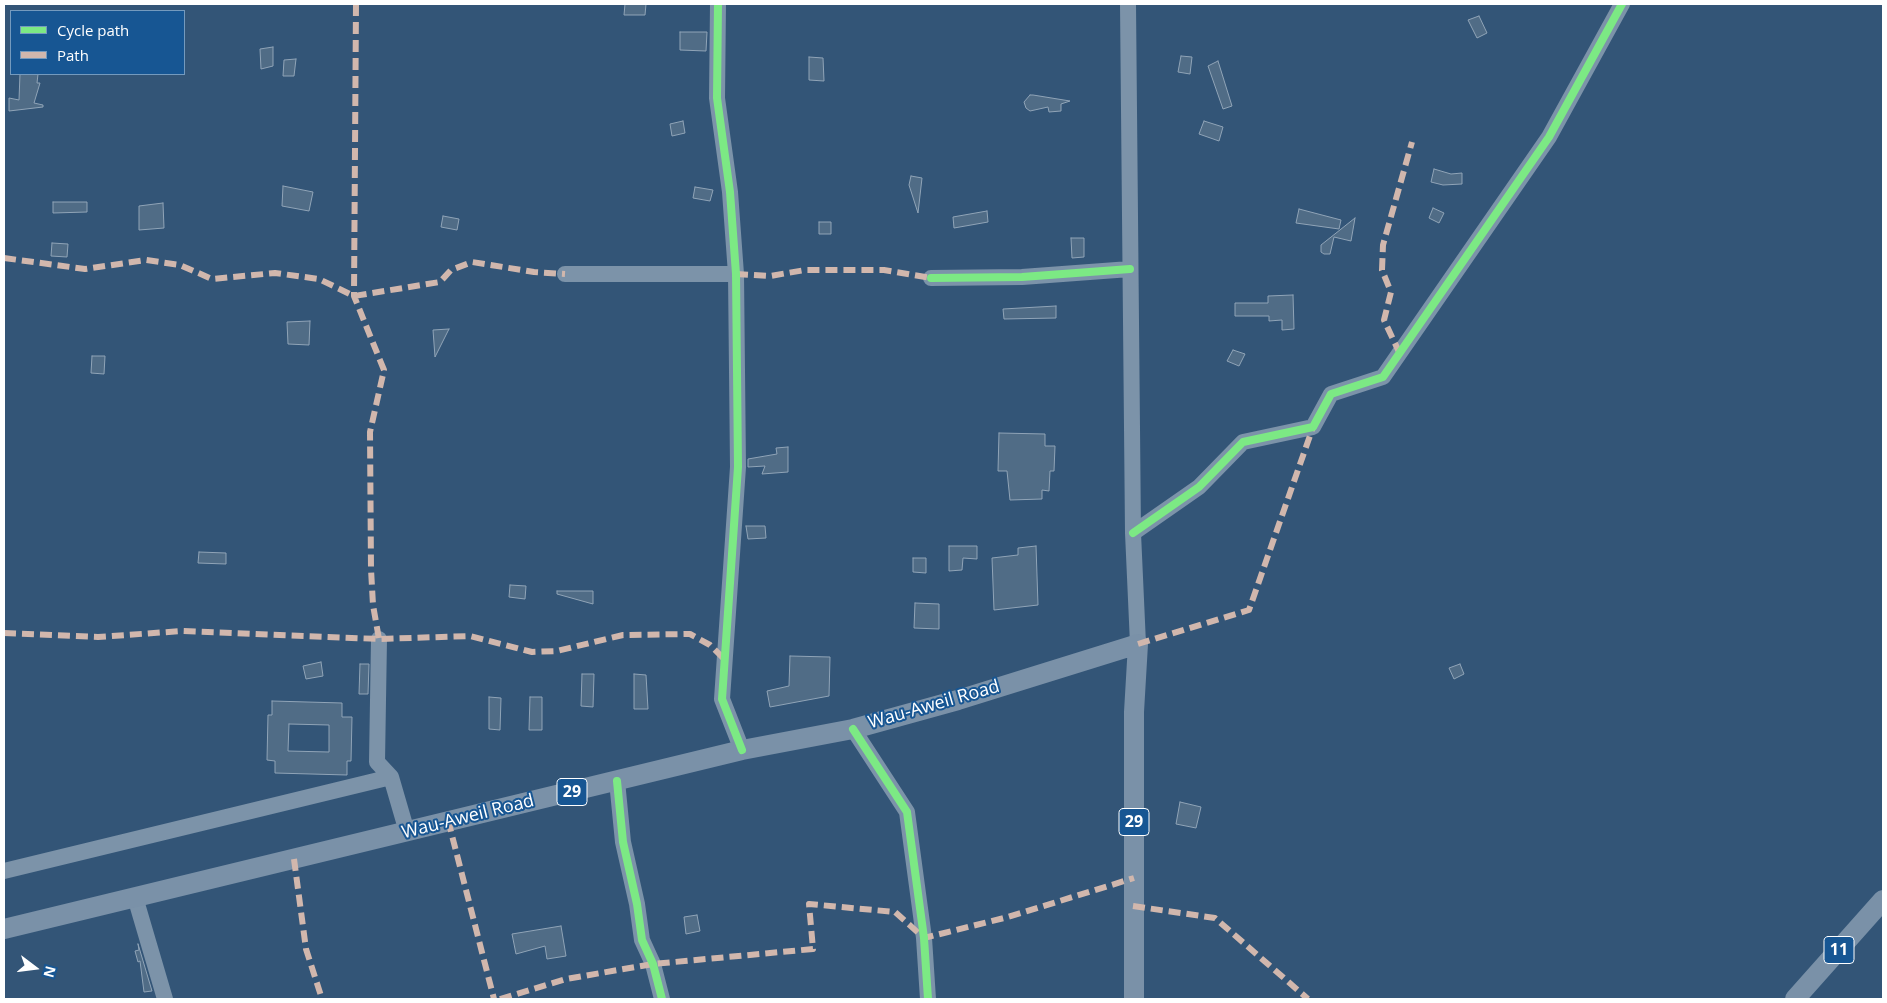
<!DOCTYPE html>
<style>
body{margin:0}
#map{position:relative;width:1887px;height:1003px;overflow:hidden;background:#357;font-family:"Open Sans",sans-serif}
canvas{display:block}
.frame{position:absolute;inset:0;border:5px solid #fff;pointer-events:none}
.legend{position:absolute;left:10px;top:10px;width:175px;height:65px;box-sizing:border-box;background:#175693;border:1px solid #749abe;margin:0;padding:6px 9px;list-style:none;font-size:15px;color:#fff}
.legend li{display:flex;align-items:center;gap:10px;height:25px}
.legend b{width:25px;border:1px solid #749abe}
.north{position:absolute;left:10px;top:943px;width:50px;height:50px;-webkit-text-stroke:4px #175693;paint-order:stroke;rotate:105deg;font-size:14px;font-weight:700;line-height:20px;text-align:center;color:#fff}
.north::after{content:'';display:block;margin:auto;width:18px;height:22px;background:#fff;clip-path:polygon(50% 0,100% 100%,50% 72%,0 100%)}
</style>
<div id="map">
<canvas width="1887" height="1003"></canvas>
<div class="frame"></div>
<ul class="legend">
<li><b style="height:6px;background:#7ce984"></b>Cycle path</li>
<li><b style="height:6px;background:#d1b7ad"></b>Path</li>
</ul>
<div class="north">N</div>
</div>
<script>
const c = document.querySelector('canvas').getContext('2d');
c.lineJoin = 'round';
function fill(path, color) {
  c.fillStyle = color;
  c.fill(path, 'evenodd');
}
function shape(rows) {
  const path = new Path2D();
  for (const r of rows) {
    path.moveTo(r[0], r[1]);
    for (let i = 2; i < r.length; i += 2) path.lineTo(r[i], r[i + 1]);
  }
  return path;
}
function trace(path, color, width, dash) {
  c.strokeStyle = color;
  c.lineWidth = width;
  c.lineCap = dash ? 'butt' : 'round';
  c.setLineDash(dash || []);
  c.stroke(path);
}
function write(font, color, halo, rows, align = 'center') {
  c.font = font + ' "Open Sans",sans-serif';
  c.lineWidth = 4;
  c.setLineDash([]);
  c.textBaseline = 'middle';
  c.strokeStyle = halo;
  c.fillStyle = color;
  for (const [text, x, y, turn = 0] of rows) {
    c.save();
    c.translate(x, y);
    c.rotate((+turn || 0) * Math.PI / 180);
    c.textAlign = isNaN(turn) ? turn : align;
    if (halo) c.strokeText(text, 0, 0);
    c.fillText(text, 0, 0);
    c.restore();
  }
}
const building = shape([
 [625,4,646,4,645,15,624,15,625,4],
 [1479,16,1487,33,1477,38,1468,20,1479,16],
 [680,32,707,32,706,51,680,50,680,32],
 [273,47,273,66,261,69,260,49,273,47],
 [1181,56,1192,57,1190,74,1178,72,1181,56],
 [809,57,823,58,824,81,809,80,809,57],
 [296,59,294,76,283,76,284,60,296,59],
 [1218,61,1232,106,1223,109,1208,66,1218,61],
 [20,74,38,74,37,83,40,83,34,103,43,105,43,107,9,111,9,98,19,100,20,74],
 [1030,95,1033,95,1070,101,1061,104,1061,111,1049,112,1048,107,1030,111,1026,108,1024,102,1030,95],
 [683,121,685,133,672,136,670,124,683,121],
 [1204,121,1223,127,1219,141,1199,134,1204,121],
 [1434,169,1451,174,1462,173,1462,184,1443,185,1431,182,1434,169],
 [911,176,922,178,918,213,909,185,911,176],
 [283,186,313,192,309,211,282,206,283,186],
 [695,187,713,190,710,201,693,198,695,187],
 [53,202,87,202,87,212,53,213,53,202],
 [163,203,164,228,139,230,139,206,163,203],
 [1433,208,1444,213,1439,223,1429,218,1433,208],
 [1299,209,1341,220,1339,229,1296,223,1299,209],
 [987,211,988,222,954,228,953,217,987,211],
 [443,216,459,219,457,230,441,227,443,216],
 [1355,218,1351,241,1334,237,1330,254,1324,254,1321,252,1321,245,1355,218],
 [819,222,831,222,831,234,819,234,819,222],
 [1071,238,1084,238,1084,257,1072,258,1071,238],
 [52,243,68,244,67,257,51,256,52,243],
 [1293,295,1294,329,1282,330,1282,320,1269,321,1269,316,1235,316,1235,303,1268,303,1268,296,1293,295],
 [1056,306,1056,318,1004,319,1003,309,1056,306],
 [310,321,309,345,288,344,287,322,310,321],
 [449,329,435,357,433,330,449,329],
 [1233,350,1245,354,1239,366,1227,361,1233,350],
 [92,356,105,356,104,374,91,373,92,356],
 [999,433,1045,434,1045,446,1055,446,1054,471,1050,471,1049,491,1042,490,1042,499,1010,500,1007,471,998,471,999,433],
 [788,447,788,472,762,474,765,466,748,467,748,459,777,454,776,448,788,447],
 [746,526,765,526,766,538,748,539,746,526],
 [949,546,977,546,977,559,963,558,962,570,949,571,949,546],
 [1036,546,1038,605,994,610,992,558,1018,555,1018,548,1036,546],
 [199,552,226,553,226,564,198,563,199,552],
 [913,558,926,558,926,573,913,572,913,558],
 [510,585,526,586,525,599,509,597,510,585],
 [557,591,593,591,593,604,557,594,557,591],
 [915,603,939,604,939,629,914,628,915,603],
 [790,656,830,657,829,696,770,707,767,691,789,686,790,656],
 [321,662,323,676,306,679,303,666,321,662],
 [360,664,369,664,368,694,359,694,360,664],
 [1460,664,1464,674,1454,679,1449,668,1460,664],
 [582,674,594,674,593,707,581,706,582,674],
 [634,674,646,675,648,709,634,709,634,674],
 [489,697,501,698,500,730,489,729,489,697],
 [530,697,542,697,542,730,529,730,530,697],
 [272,701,342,703,342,717,352,717,351,761,347,761,347,775,275,773,275,761,267,760,268,715,272,715,272,701],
 [289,724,329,725,329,752,288,751,289,724],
 [1180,802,1201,807,1196,828,1176,824,1180,802],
 [697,915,700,931,686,934,684,917,697,915],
 [561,926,566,956,547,959,545,946,516,954,512,934,561,926],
 [138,944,152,991,144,992,140,961,138,962,135,951,139,950,138,944]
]);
const minor = shape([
 [718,4,717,98,730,192,736,274,738,467,722,699,742,750],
 [1128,4,1133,533,1138,644],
 [565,274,736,274],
 [931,278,1022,277,1130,269],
 [1133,533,1199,487,1243,442,1313,427,1331,394,1383,377,1549,137,1622,4],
 [379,639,377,762,391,777,407,832],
 [853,729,907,812,924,938,928,999],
 [617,781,623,842,637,904,642,940,653,964,662,999],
 [4,871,391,777],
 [135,897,165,999]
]);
const major = shape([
 [4,929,742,750,853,729,958,700,1138,644,1134,712,1134,999],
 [1795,999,1883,900]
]);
const quiet = shape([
 [356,4,354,296,384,370,370,432,371,569,373,605,379,639],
 [4,258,85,269,146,260,180,265,212,279,275,273,319,279,354,296,440,282,451,270,472,262,534,272,565,274],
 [736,274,770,276,805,270,884,270,931,278],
 [1400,354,1384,320,1391,292,1382,270,1383,245,1412,142],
 [4,633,98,637,182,631,379,639,470,636,532,652,557,651,623,635,690,634,710,645,725,660],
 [1138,644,1249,610,1313,427],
 [448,820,494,999],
 [294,859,306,949,322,999],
 [1133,906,1215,918,1308,999],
 [500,999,566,979,653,964,813,949,809,904,895,912,924,938,1008,917,1134,878]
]);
const cycleway = shape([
 [718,4,717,98,730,192,736,274,738,467,722,699,742,750],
 [931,278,1022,277,1130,269],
 [1133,533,1199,487,1243,442,1313,427,1331,394,1383,377,1549,137,1622,4],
 [853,729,907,812,924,938,928,999],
 [617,781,623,842,637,904,642,940,653,964,662,999]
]);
const shields = [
 [572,792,30],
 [1134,822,30],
 [1839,950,30]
];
const shieldNames = [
 ["29",572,792],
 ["29",1134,822],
 ["11",1839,950]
];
const streetNames = [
 ["Wau-Aweil Road",934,705,-16],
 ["Wau-Aweil Road",468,817,-14]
];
fill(building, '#506c86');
trace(building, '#90a4b7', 1);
trace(minor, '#7c93a9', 16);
trace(major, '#7a91a8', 20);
trace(quiet, '#d1b7ad', 6, [12, 6]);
trace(cycleway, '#7ce984', 8);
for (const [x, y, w] of shields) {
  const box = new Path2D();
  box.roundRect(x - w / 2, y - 13.5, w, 27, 4);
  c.fillStyle = '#175693';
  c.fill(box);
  trace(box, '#fff', 1);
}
write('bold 16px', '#fff', null, shieldNames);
write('18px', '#fff', '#175693', streetNames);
</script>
